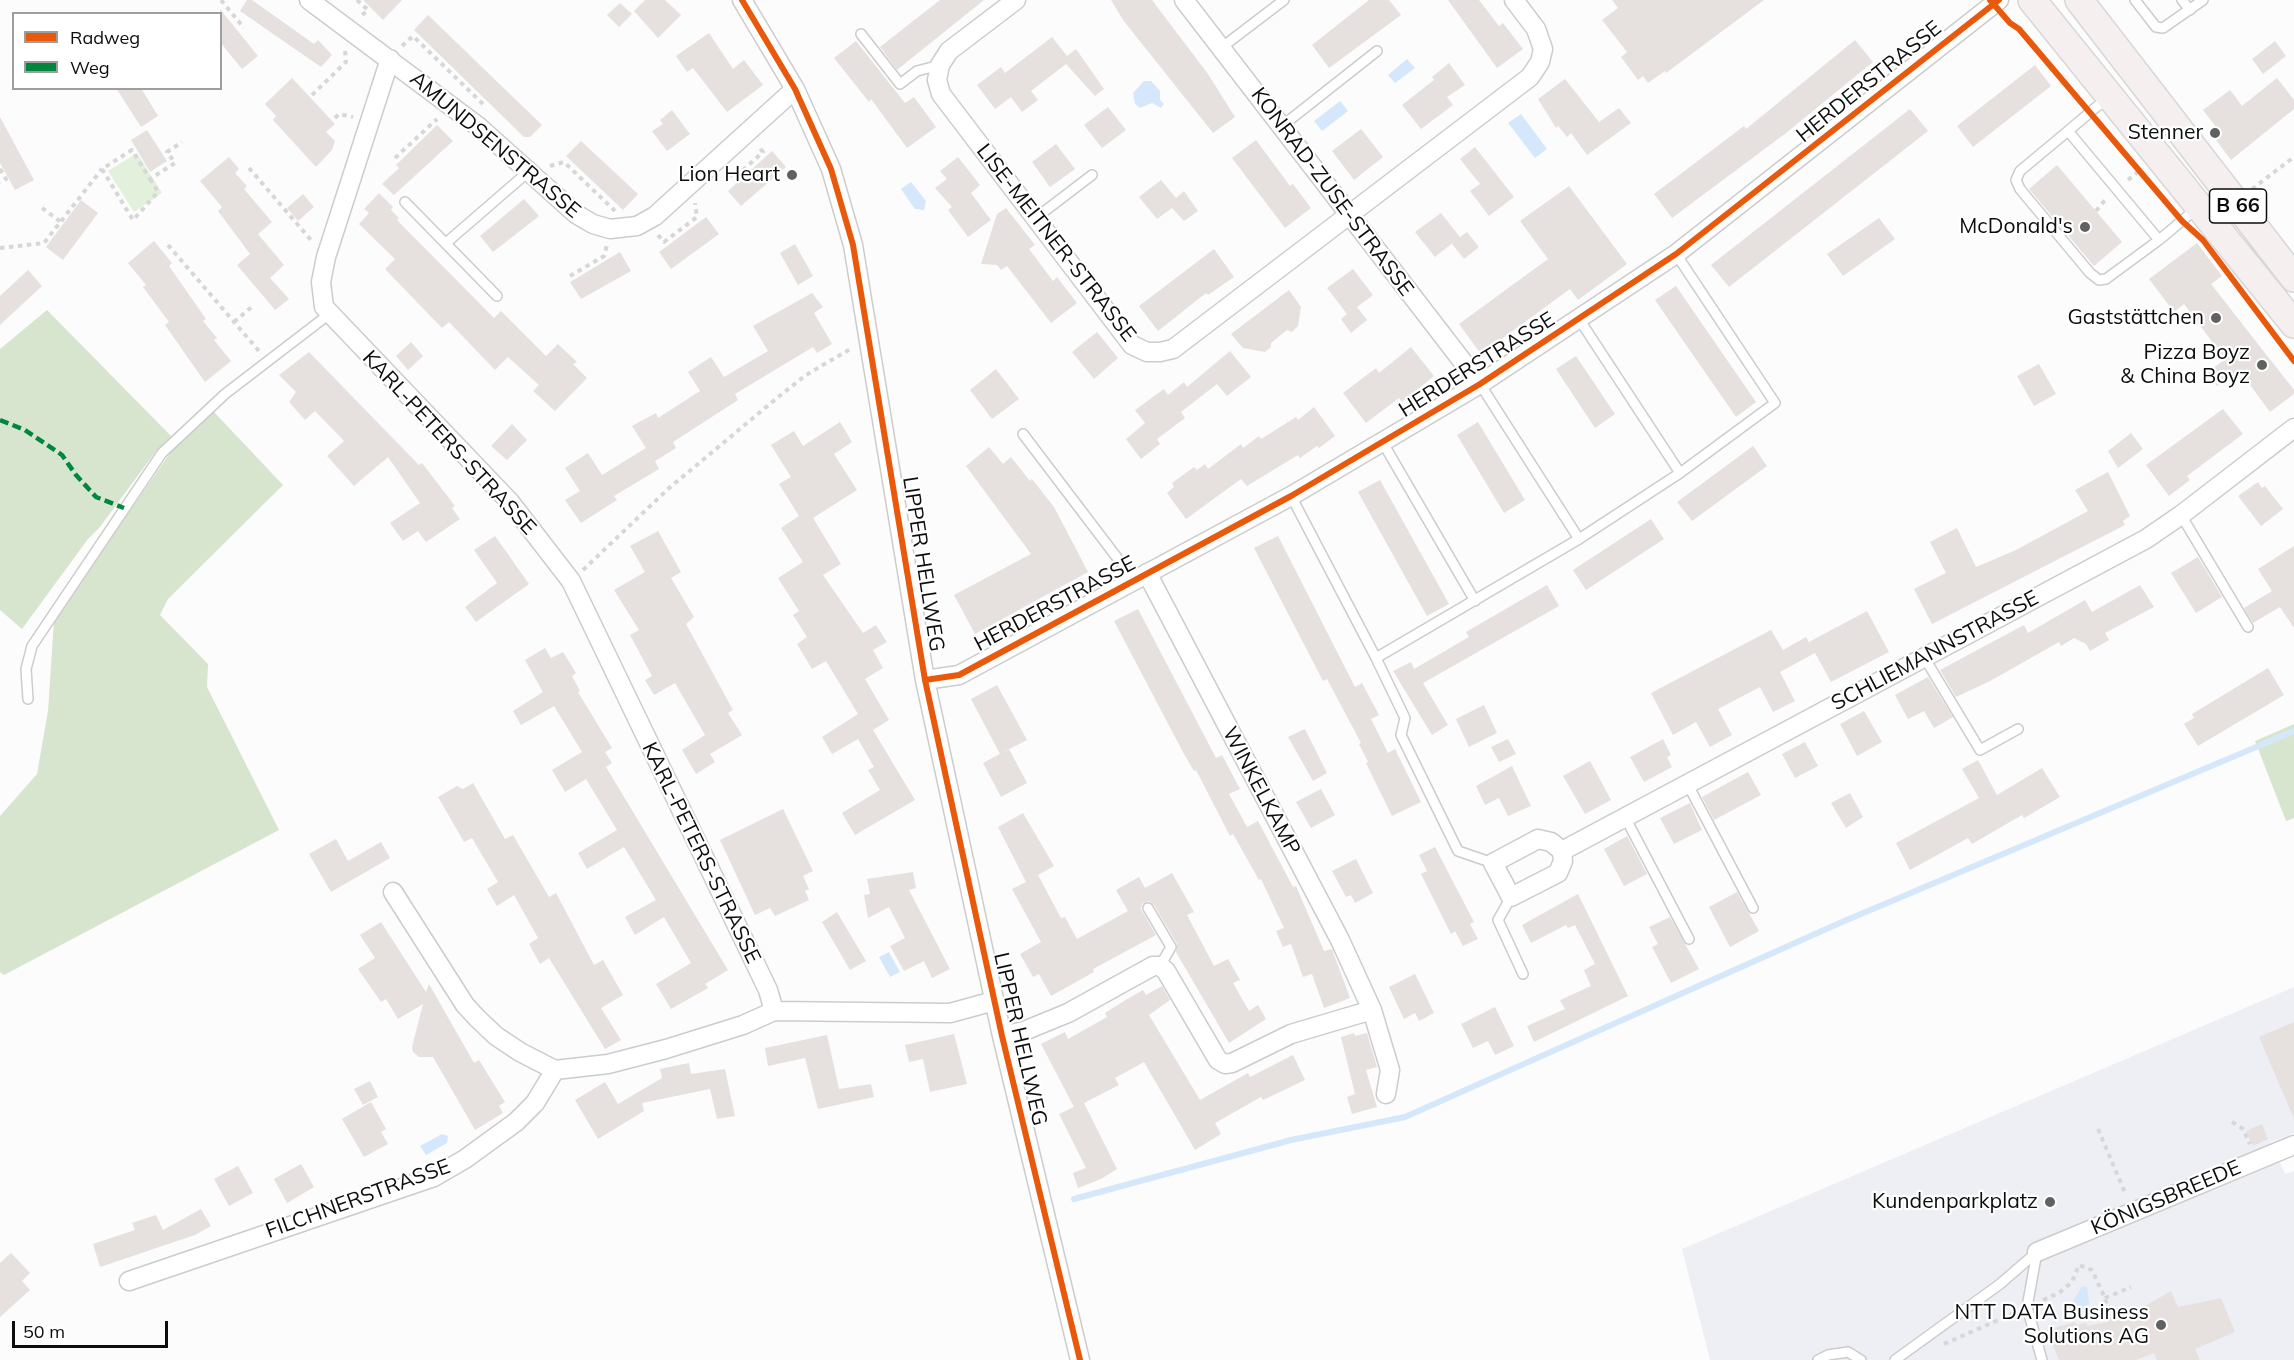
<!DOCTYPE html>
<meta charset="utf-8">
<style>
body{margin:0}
#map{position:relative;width:2294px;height:1360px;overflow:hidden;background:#fcfcfc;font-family:Mulish,sans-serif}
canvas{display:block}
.legend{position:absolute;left:12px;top:12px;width:210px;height:78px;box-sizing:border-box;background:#fff;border:2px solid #9e9e9e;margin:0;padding:8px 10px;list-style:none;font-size:18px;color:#0c0d0d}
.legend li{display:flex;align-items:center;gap:12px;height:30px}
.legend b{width:30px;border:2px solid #9e9e9e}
.scale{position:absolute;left:12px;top:1321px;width:156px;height:27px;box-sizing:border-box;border:3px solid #0c0d0d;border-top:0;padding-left:8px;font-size:18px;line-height:21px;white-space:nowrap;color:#0c0d0d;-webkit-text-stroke:4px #fff;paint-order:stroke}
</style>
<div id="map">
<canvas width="2294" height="1360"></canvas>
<ul class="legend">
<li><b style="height:8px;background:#e8590c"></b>Radweg</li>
<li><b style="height:8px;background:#00873e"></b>Weg</li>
</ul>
<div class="scale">50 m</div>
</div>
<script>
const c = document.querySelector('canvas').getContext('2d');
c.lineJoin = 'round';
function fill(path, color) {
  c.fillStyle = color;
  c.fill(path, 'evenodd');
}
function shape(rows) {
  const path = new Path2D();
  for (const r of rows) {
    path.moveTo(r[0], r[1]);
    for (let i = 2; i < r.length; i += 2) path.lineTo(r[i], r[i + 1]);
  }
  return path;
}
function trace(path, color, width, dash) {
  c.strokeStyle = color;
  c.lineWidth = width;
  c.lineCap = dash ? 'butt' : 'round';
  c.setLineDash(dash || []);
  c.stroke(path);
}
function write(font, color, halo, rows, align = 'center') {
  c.font = font + ' Mulish,sans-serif';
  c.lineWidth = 4.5;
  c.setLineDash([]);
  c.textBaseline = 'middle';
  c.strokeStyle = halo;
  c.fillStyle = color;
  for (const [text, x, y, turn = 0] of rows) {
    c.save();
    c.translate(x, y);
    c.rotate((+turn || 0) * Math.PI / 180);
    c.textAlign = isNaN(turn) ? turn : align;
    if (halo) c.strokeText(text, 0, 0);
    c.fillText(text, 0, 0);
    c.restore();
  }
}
const built = shape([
 [2294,987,2294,1133,2271,1142,2285,1174,2294,1171,2294,1360,1710,1360,1682,1249]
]);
const green = shape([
 [137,153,162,193,134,212,108,171]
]);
const forest = shape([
 [47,310,171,436,156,451,100,527,88,539,22,629,0,610,0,349],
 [214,412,283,485,168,599,160,615,208,664,207,687,279,830,4,975,0,972,0,816,37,774,48,711,54,620,175,446],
 [2294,724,2294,818,2286,821,2255,741]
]);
const water = shape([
 [1407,59,1415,68,1395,83,1388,75],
 [1144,81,1151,81,1160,91,1160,100,1164,104,1161,108,1152,103,1140,108,1135,104,1133,93],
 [1340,101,1348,111,1322,131,1314,121],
 [1521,114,1547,149,1535,158,1508,123],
 [911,182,926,201,924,210,915,209,901,189],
 [889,952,900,972,890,977,879,957],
 [442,1134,448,1136,447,1143,426,1155,420,1146],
 [2082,1286,2087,1287,2089,1304,2079,1317,2074,1318,2070,1315,2072,1303]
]);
const stream = shape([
 [1074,1199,1291,1140,1405,1117,1842,922,2294,731]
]);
const building = shape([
 [247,0,252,0,314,44,318,40,332,55,321,67,240,11],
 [363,0,402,0,383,20],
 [645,0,665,0,681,15,658,38,634,11],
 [940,0,984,0,897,70,880,47],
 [1111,0,1152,0,1208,74,1235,117,1213,133,1123,20],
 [1369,0,1389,0,1401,15,1329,68,1312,45],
 [1448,0,1479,0,1499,26,1503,23,1523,49,1497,68],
 [1612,0,1764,0,1666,73,1665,71,1648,83,1643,76,1638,80,1621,57,1627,52,1602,20,1618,8],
 [620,3,632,14,619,27,607,15],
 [220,9,258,56,242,69,220,42],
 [428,15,542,125,530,137,524,137,414,30],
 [709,33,733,69,744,60,763,85,727,112,693,68,687,72,676,56],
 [1052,37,1067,56,1076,49,1104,89,1095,96,1066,64,1031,91,1038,100,1022,112,1011,97,995,109,977,85,1001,67,1005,73],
 [1855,40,1873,62,1786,133,1672,218,1654,194,1744,126,1746,129],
 [856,41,905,103,914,97,936,127,907,148,871,99,869,102,834,58],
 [2275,41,2286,56,2263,74,2252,59],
 [1449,63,1465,85,1447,97,1453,105,1421,129,1402,105,1434,80,1432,77],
 [2035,65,2051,86,1973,147,1957,126],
 [292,78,335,124,326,132,335,141,332,150,316,167,273,120,276,116,265,104],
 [2277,78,2294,100,2294,109,2231,160,2210,132,2216,127,2203,110,2230,90,2242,106],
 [1565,79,1599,122,1619,108,1631,123,1587,155,1571,133,1567,137,1558,126,1556,128,1538,99],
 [116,88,141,88,158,116,141,127],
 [1108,107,1126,130,1102,148,1084,125],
 [1910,109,1928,131,1729,287,1711,265],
 [672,110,690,134,667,151,652,131,663,124,660,120],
 [0,117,34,180,15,190,0,163],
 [437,125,453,141,394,195,382,184,399,168,396,165],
 [1361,129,1383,157,1354,180,1332,151],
 [147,130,167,161,150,172,131,140],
 [1256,140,1290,186,1293,184,1311,208,1285,228,1232,158],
 [581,141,638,194,623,210,566,156],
 [1056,144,1075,169,1050,187,1032,162],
 [1475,147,1514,197,1489,216,1470,191,1480,184,1460,159],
 [772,151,786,167,741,206,728,191],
 [229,157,239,169,235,173,247,186,244,189,272,222,258,234,284,265,270,278,289,299,275,310,237,265,250,254,218,211,222,207,200,181],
 [958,157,980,185,971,193,991,220,968,237,948,210,952,207,935,188,947,179,940,171],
 [2057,165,2122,242,2094,266,2029,189],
 [1161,180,1176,198,1184,191,1198,211,1184,221,1172,208,1157,219,1139,197],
 [1569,186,1627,264,1578,300,1570,289,1481,354,1459,324,1548,259,1520,221],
 [379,193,393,207,391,210,399,218,397,220,494,318,501,311,546,356,558,344,577,362,573,364,587,378,555,411,533,391,539,385,508,357,495,370,449,322,442,328,385,269,395,259,359,224,369,213,364,209],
 [303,194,314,207,298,221,287,208],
 [524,199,539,216,493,252,480,236],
 [81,200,98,213,63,260,46,247],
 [1006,208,1035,245,1029,249,1053,281,1057,277,1077,303,1051,323,1007,266,1001,270,997,265,981,264,997,214],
 [1441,213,1460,237,1467,232,1479,247,1464,259,1452,244,1455,241,1435,257,1415,232],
 [706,217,719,234,671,269,659,252],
 [1879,218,1895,239,1843,276,1827,254],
 [154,241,172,263,169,266,206,319,203,321,217,338,214,340,231,361,205,382,165,325,169,322,143,287,146,285,128,263],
 [2197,243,2222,276,2211,284,2294,390,2294,394,2270,412,2239,370,2217,386,2207,373,2225,359,2184,304,2174,312,2149,279],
 [795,244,813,276,798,285,780,253],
 [1214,249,1234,277,1208,295,1206,293,1158,331,1139,306],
 [620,252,631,271,581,299,570,282],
 [1353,269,1373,295,1357,307,1367,320,1351,333,1341,319,1347,314,1327,288],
 [28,270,42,286,0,325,0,296],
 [1676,286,1756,402,1736,417,1655,300],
 [1289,290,1301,307,1298,326,1292,332,1287,330,1271,343,1271,347,1265,352,1243,348,1231,334],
 [812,293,823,307,814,313,832,344,817,353,813,347,735,394,738,400,673,442,676,448,655,461,659,469,614,496,617,500,581,523,565,500,580,491,565,468,588,453,602,475,646,448,632,426,656,413,658,418,700,391,688,372,711,357,724,377,768,351,753,326],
 [1097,332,1118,358,1094,379,1072,352],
 [411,342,423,356,408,370,396,356],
 [1411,347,1434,376,1402,402,1399,398,1366,423,1343,393,1376,368,1379,373],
 [1230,351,1251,377,1227,396,1217,384,1181,412,1185,418,1157,439,1160,444,1141,459,1126,439,1145,423,1135,410,1164,389,1168,395,1184,382,1187,387],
 [309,352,419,465,422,463,455,506,452,508,460,519,426,542,418,531,403,541,390,523,420,503,388,457,354,486,327,456,344,441,315,411,305,420,289,402,296,392,279,375],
 [1576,356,1615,414,1595,428,1556,369],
 [2039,364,2056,394,2034,406,2017,376],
 [996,369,1019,399,992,419,970,390],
 [1314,407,1335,436,1319,448,1317,446,1300,458,1298,455,1247,486,1241,479,1186,519,1167,493,1174,487,1172,483,1194,467,1197,470,1205,464,1208,469,1241,444,1243,448,1259,436,1261,439,1296,417,1298,420],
 [2223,409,2243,434,2187,476,2190,480,2169,496,2146,465],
 [840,422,852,442,834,454,857,490,813,518,841,564,823,575,863,633,876,625,887,642,873,650,883,668,865,679,889,720,873,730,915,800,855,835,842,813,880,790,868,770,874,767,858,739,832,754,822,737,858,714,826,661,812,669,797,644,807,637,793,615,799,611,778,578,803,562,781,528,799,516,779,484,791,477,771,445,794,431,803,446],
 [1478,422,1525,500,1504,513,1457,435],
 [512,424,527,440,507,460,491,446],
 [2131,433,2143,449,2118,468,2108,451],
 [1753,446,1767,466,1692,521,1677,502],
 [989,447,1003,464,1011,457,1030,481,1032,479,1054,507,1088,572,975,634,954,595,1031,554,966,466],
 [2108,472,2130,516,2123,521,2125,525,1932,624,1914,589,1946,573,1930,542,1957,528,1976,567,2016,550,2088,511,2075,490],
 [1380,480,1449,604,1427,616,1358,492],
 [2258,482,2262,488,2265,486,2283,509,2261,526,2238,496],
 [1651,519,1664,539,1586,590,1573,570],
 [658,531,681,572,671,578,694,617,686,624,733,710,728,713,742,735,710,754,715,762,696,774,682,750,705,735,675,683,654,695,645,680,652,676,630,635,639,630,614,590,645,572,630,546],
 [495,536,529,584,476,622,465,607,497,583,474,550],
 [1278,536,1355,687,1362,683,1379,715,1371,719,1388,753,1395,749,1421,802,1392,816,1366,763,1368,762,1359,744,1361,743,1327,679,1323,681,1254,548],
 [2294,546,2294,628,2280,607,2253,623,2244,608,2272,591,2258,569],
 [2198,557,2222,597,2196,613,2171,573],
 [1547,585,1559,606,1423,683,1448,725,1432,735,1393,671,1411,662,1414,669,1469,637,1466,632],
 [2140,585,2154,607,2105,633,2109,640,2090,651,2086,644,2074,638,2061,646,2059,642,1990,681,1956,697,1940,670,2024,625,2028,633,2085,600,2092,612],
 [1138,609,1216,758,1222,755,1240,789,1229,794,1247,827,1258,821,1293,887,1296,886,1324,951,1332,949,1350,998,1324,1008,1312,974,1303,977,1291,944,1283,947,1276,931,1284,928,1261,879,1259,880,1233,834,1230,836,1196,770,1194,771,1184,754,1114,621],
 [1867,611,1889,652,1831,682,1809,642],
 [1771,630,1783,650,1806,637,1815,653,1780,672,1795,701,1773,712,1760,687,1718,709,1732,735,1710,747,1696,722,1673,735,1651,693],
 [545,648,551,658,563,652,576,673,572,676,580,691,578,692,612,748,605,752,612,763,606,767,728,970,705,984,708,988,671,1009,656,984,691,963,664,917,635,935,625,917,656,900,624,847,587,869,578,853,617,830,586,779,565,792,552,770,582,752,554,706,521,725,513,711,543,692,525,660],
 [2268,668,2284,695,2198,746,2184,724,2194,718,2192,714],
 [1928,677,1953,717,1934,728,1924,711,1908,719,1895,695],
 [997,685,1027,740,1000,754,971,699],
 [1484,705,1497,733,1469,747,1456,719],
 [1864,711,1882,742,1857,756,1840,724],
 [1305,729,1327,773,1313,781,1288,737],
 [1508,739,1516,754,1499,762,1491,747],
 [1663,739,1671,755,1667,757,1672,767,1644,782,1630,757],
 [1805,742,1818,766,1795,778,1782,754],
 [1009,749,1027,783,1001,797,983,763],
 [1978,760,1997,795,2042,768,2060,797,2024,818,2022,815,1972,844,1968,838,1910,870,1896,843,1979,798,1962,769],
 [1590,761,1611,800,1585,814,1563,776],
 [1512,766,1531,806,1508,816,1499,798,1485,805,1476,786],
 [1748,772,1761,795,1714,820,1702,797],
 [473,783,505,839,513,835,549,897,556,893,594,965,603,960,623,995,601,1008,621,1040,605,1049,549,958,540,964,529,944,538,938,514,895,497,906,487,889,498,882,472,838,464,842,438,797,457,786,463,789],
 [1321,789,1335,815,1311,828,1296,802],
 [1850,793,1863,817,1846,828,1831,803],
 [1690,803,1702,830,1674,844,1660,818],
 [783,809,813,871,803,876,809,889,805,891,809,900,775,916,770,908,755,915,720,840],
 [1023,813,1054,866,1038,875,1061,918,1065,917,1077,939,1128,911,1116,890,1139,877,1145,888,1172,873,1194,912,1187,915,1214,966,1228,959,1240,980,1233,983,1249,1011,1258,1005,1266,1019,1229,1043,1176,952,1177,944,1154,905,1149,901,1142,904,1141,909,1156,935,1093,969,1094,972,1051,996,1039,974,1033,977,1020,954,1041,942,1012,889,1026,882,998,827],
 [1627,836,1647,874,1624,886,1604,849],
 [336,839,348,861,381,842,390,858,331,892,309,854],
 [1435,847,1474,922,1470,924,1478,939,1463,946,1455,931,1451,934,1421,874,1427,871,1419,855],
 [1356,859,1373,893,1355,903,1351,895,1346,897,1332,871],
 [913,872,916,888,909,890,950,969,932,978,924,961,904,971,890,946,905,938,889,907,868,918,864,895,870,894,867,879],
 [1737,892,1759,931,1730,947,1709,907],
 [1578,894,1628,996,1534,1042,1527,1026,1565,1009,1560,1000,1591,986,1584,970,1595,964,1575,925,1568,928,1566,925,1531,943,1522,925],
 [837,912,866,961,850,970,822,922],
 [1670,917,1699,969,1671,983,1652,947,1658,944,1649,927],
 [381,922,426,992,429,984,474,1063,479,1060,505,1102,499,1106,503,1113,475,1130,433,1057,419,1057,413,1052,412,1047,423,1004,398,1019,386,999,381,1002,358,969,375,958,360,935],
 [1415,974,1434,1013,1419,1021,1415,1013,1404,1019,1389,987],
 [1162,986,1170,1000,1149,1015,1200,1100,1248,1073,1250,1077,1293,1055,1305,1080,1263,1100,1261,1097,1215,1123,1221,1134,1195,1150,1144,1062,1115,1078,1119,1085,1084,1103,1117,1169,1101,1179,1078,1188,1073,1173,1086,1168,1059,1114,1074,1107,1041,1044,1065,1032,1068,1039,1107,1017,1105,1013,1124,1001,1143,990,1146,995],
 [1495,1007,1514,1046,1495,1055,1488,1041,1473,1048,1461,1024],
 [2294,1022,2294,1119,2259,1037],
 [1354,1033,1355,1036,1367,1033,1377,1067,1366,1070,1377,1107,1352,1114,1347,1097,1355,1094,1341,1037],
 [954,1034,967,1084,930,1092,923,1059,909,1062,905,1045],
 [827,1035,839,1089,871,1084,874,1097,818,1109,805,1058,768,1066,765,1048],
 [689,1063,691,1074,725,1069,735,1116,717,1119,710,1089,642,1103,644,1111,598,1139,575,1100,605,1082,618,1104,662,1078,660,1069],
 [370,1081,378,1097,363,1105,354,1089],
 [371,1102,386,1129,381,1132,388,1144,364,1157,342,1119],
 [2262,1124,2268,1139,2253,1146,2246,1131],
 [301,1164,314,1187,287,1203,274,1179],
 [238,1166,253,1193,229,1206,214,1179],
 [201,1209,211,1226,195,1235,100,1267,93,1244,135,1230,132,1223,156,1215,163,1230],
 [11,1253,30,1273,22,1281,30,1290,0,1317,0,1263],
 [2171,1291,2178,1307,2221,1298,2235,1332,2195,1349,2200,1360,2157,1360,2154,1353,2136,1360,2059,1360,2047,1330,2075,1322,2077,1325,2086,1323,2087,1326,2132,1317,2146,1308,2145,1306]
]);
const path = shape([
 [221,0,244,28],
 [357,0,368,10,361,16],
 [402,46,413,36,485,106],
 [312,95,346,62,345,50],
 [335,118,339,114,353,117],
 [395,158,437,119],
 [550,166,564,162,615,211],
 [249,168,311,240],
 [0,169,6,179,0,182],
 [730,173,734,178,763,152,759,147],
 [150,179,158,192,133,220,102,169,132,150,150,179,175,163,167,152,182,142],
 [2128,180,2139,171],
 [2252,189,2294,157],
 [42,208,61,222],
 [2096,211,2106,199],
 [658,235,664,242,697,217,695,203],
 [168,245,259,351],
 [0,248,44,243,102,169],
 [570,276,604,256,607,245],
 [234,322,254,305],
 [583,570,668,489,777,398,806,375,852,348],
 [2232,1122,2243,1129,2250,1144],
 [2098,1129,2126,1195],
 [2105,1298,2131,1287],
 [2043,1300,2059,1293,2072,1282,2079,1265,2092,1270,2105,1298,2110,1322],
 [1944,1344,2014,1313]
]);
const service = shape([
 [2135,0,2156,27,2163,28,2203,0],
 [2182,0,2190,10],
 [861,34,900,84,917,71,940,65],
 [1221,48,1284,0],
 [2107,98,2068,131,2159,240,2196,209],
 [1282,126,1377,51],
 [2068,131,2020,171,2016,180,2020,189,2090,273,2099,280,2106,279,2159,240],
 [405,202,497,296],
 [1037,217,1092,175],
 [446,243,528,172],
 [1579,319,1680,473],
 [1480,384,1579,539],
 [1023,434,1134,580],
 [1383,443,1475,601],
 [1291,496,1376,658],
 [2181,515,2248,627],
 [1924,657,1980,750,2018,729],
 [28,699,26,669,32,646,162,453,225,394,328,315],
 [1687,783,1753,908],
 [1625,817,1689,939],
 [1493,863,1458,851,1401,735,1405,718,1376,658,1579,539,1680,473,1775,403,1676,254],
 [1511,897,1498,920,1523,974],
 [1148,908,1171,947,1160,966],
 [2037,1252,2027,1307,2042,1360],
 [1818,1360,1828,1355,1848,1352,1861,1360],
 [1895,1360,2000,1284,2037,1252]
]);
const minor = shape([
 [309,0,479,127,576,214,593,224,610,229,637,226,655,216,795,89],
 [742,0,795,89,831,169,853,245,925,680,1002,1036,1080,1360],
 [1016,0,949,51,940,65,937,80,941,94,1132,345,1147,352,1160,352,1173,349,1530,77,1540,62,1543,49,1536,29,1514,0],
 [1184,0,1480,384],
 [390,59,326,257,321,282,324,307,510,502,571,581,768,990,774,1011],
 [925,680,959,675,1291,496,1480,384,1676,254,1999,0],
 [1538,839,1551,842,1562,851,1563,861,1558,873,1511,897,1493,863,1538,839],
 [1562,851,2146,539,2181,515,2294,428],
 [393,892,465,1005,477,1018,496,1036,520,1052,555,1070,608,1064,666,1049,743,1025,774,1011,950,1013,994,1001],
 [1372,1010,1390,1070,1386,1094],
 [1002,1036,1024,1031,1068,1013,1153,966,1160,966,1166,971,1218,1060,1225,1064,1232,1063,1291,1034,1372,1010,1340,940,1147,573],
 [2037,1252,2294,1145],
 [129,1281,434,1177,465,1159,516,1122,535,1103,555,1070]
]);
const primary = shape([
 [2032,0,2294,324],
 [2079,0,2294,278]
]);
const quiet = shape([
 [0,420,25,430,62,455,76,475,96,497,124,508]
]);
const cycleway = shape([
 [742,0,795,89,831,169,853,245,925,680,1002,1036,1080,1360],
 [1990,0,2010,23,2019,29,2182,221,2203,240,2294,361],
 [925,680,959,675,1291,496,1480,384,1676,254,1999,0]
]);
const markers = [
 [2215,133,6,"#606161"],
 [792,175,6,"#606161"],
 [2085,227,6,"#606161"],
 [2216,318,6,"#606161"],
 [2262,365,6,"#606161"],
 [2050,1202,6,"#606161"],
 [2161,1325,6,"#606161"]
];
const shields = [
 [2238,206,57]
];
const shieldNames = [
 ["B 66",2238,206]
];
const streetNames = [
 ["HERDERSTRASSE",1869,82,-39],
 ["AMUNDSENSTRASSE",495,145,40],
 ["KONRAD-ZUSE-STRASSE",1332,192,53],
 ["LISE-MEITNER-STRASSE",1056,243,52],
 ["HERDERSTRASSE",1477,365,-32],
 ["KARL-PETERS-STRASSE",449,443,47],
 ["LIPPER HELLWEG",923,564,81],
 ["HERDERSTRASSE",1055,604,-28],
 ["SCHLIEMANNSTRASSE",1935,651,-28],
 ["WINKELKAMP",1261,791,62],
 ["KARL-PETERS-STRASSE",701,853,64],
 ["LIPPER HELLWEG",1020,1039,77],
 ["KÖNIGSBREEDE",2166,1198,-23],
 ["FILCHNERSTRASSE",358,1199,-20]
];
const poiNames = [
 ["Stenner",2203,133],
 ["Lion Heart",780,175],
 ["McDonald's",2073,227],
 ["Gaststättchen",2204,318],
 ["Pizza Boyz",2250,353],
 ["& China Boyz",2250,377],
 ["Kundenparkplatz",2038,1202],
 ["NTT DATA Business",2149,1313],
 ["Solutions AG",2149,1337]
];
fill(built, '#eeeff4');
fill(green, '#e3f0dc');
fill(forest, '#d7e5cf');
fill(water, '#d5e8fb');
trace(stream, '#d5e8fb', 6);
fill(building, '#e6e0df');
trace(service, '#ccc', 12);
trace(minor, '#ccc', 21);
trace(primary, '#d7d7d7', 30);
trace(path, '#d7d7d7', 4, [4.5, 4.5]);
trace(service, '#fff', 9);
trace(minor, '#fff', 18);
trace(primary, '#f6eff0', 27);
trace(quiet, '#00873e', 4.5, [9, 4.5]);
trace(cycleway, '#e8590c', 6);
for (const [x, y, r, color] of markers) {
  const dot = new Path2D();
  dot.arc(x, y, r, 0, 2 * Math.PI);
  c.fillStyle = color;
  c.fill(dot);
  trace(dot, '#fff', 2);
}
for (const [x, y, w] of shields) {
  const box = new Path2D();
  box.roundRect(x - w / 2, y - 17, w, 34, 4.5);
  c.fillStyle = '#fff';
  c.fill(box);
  trace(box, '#0c0d0d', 1.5);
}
write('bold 20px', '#0c0d0d', null, shieldNames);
write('21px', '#0c0d0d', '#fff', streetNames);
write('21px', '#0c0d0d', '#fff', poiNames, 'right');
</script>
